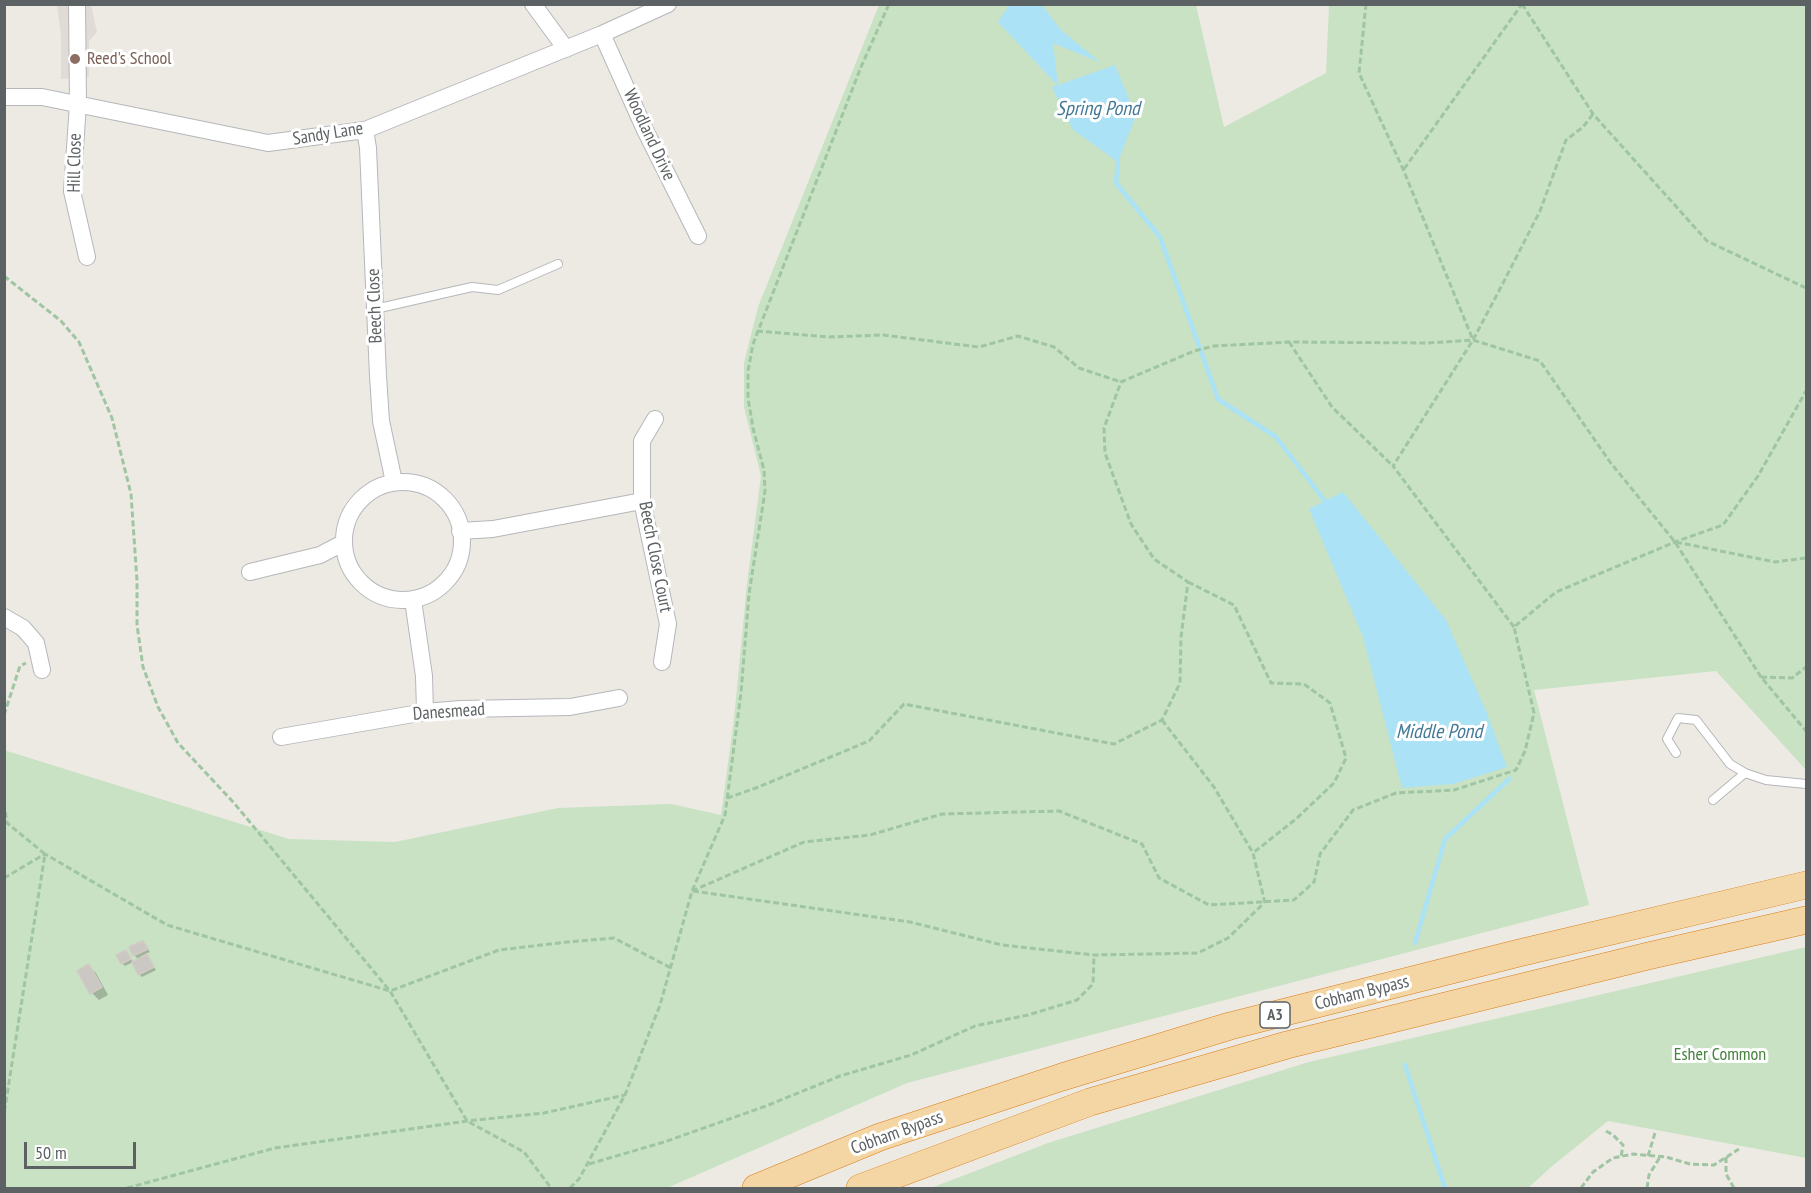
<!DOCTYPE html>
<style>
body{margin:0}
#map{position:relative;width:1811px;height:1193px;overflow:hidden;background:#edeae4;font-family:"PT Sans Narrow",sans-serif}
canvas{display:block}
.frame{position:absolute;inset:0;border:6px solid #5c6163;pointer-events:none}
.scale{position:absolute;left:24px;top:1142px;width:112px;height:27px;box-sizing:border-box;border:3px solid #5c6163;border-top:0;padding-left:8px;font-size:18px;line-height:21px;white-space:nowrap;color:#5c6163;-webkit-text-stroke:4px #fff;paint-order:stroke}
</style>
<div id="map">
<canvas width="1811" height="1193"></canvas>
<div class="frame"></div>
<div class="scale">50 m</div>
</div>
<script>
const c = document.querySelector('canvas').getContext('2d');
c.lineJoin = 'round';
function fill(path, color) {
  c.fillStyle = color;
  c.fill(path, 'evenodd');
}
function shape(rows) {
  const path = new Path2D();
  for (const r of rows) {
    if (r.length === 3) {
      path.moveTo(r[0] + r[2], r[1]);
      path.arc(r[0], r[1], r[2], 0, 2 * Math.PI);
      continue;
    }
    path.moveTo(r[0], r[1]);
    for (let i = 2; i < r.length; i += 2) path.lineTo(r[i], r[i + 1]);
  }
  return path;
}
function trace(path, color, width, dash) {
  c.strokeStyle = color;
  c.lineWidth = width;
  c.lineCap = dash ? 'butt' : 'round';
  c.setLineDash(dash || []);
  c.stroke(path);
}
function write(font, color, halo, rows, align = 'center') {
  c.font = font + ' "PT Sans Narrow",sans-serif';
  c.lineWidth = 6;
  c.setLineDash([]);
  c.textBaseline = 'middle';
  c.strokeStyle = halo;
  c.fillStyle = color;
  for (const [text, x, y, turn = 0] of rows) {
    c.save();
    c.translate(x, y);
    c.rotate((+turn || 0) * Math.PI / 180);
    c.textAlign = isNaN(turn) ? turn : align;
    if (halo) c.strokeText(text, 0, 0);
    c.fillText(text, 0, 0);
    c.restore();
  }
}
const education = shape([
 [57,5,91,5,97,32,89,41,89,77,61,79,61,36]
]);
const green = shape([
 [879,5,1196,5,1224,127,1326,73,1329,5,1806,5,1806,770,1716,671,1534,690,1589,905,907,1083,667,1188,5,1188,4,750,289,839,395,842,558,808,671,804,721,815,734,719,747,584,761,476,744,407,744,363,758,307],
 [1806,947,1806,1158,1608,1121,1551,1167,1528,1188,931,1188,1048,1143,1309,1062]
]);
const water = shape([
 [1009,5,1042,5,1061,30,1101,63,1053,43,1058,85,1115,65,1136,116,1118,162,1073,130,1052,87,1057,85,998,22],
 [1343,492,1446,620,1486,711,1507,767,1453,784,1402,788,1363,637,1309,509]
]);
const shadow = shape([
 [143,942,150,952,145,954,156,970,142,977,139,974,139,960,134,955],
 [128,954,133,962,125,966,122,963],
 [89,966,96,973,108,995,99,1000,92,993]
]);
const stream = shape([
 [1118,162,1116,183,1160,237,1218,399,1276,437,1325,501],
 [1415,943,1445,839,1509,779],
 [1405,1065,1445,1188]
]);
const building = shape([
 [143,941,148,949,133,956,129,947,143,941],
 [126,950,131,959,121,964,116,955,126,950],
 [147,954,154,967,138,975,132,962,147,954],
 [89,964,102,987,90,994,77,971,89,964]
]);
const path = shape([
 [1366,4,1359,73,1403,169,1473,340,1540,361,1610,462,1675,542,1761,677,1806,731],
 [1522,4,1593,114,1707,241,1806,288],
 [1404,169,1522,4],
 [4,276,61,321,79,342,112,418,131,494,137,581,137,625,143,667,158,707,178,743,234,803,390,991,467,1121,524,1152,551,1188],
 [757,331,830,337,883,335,979,347,1018,336,1054,347,1079,368,1121,382],
 [1289,342,1332,407,1393,466],
 [1676,542,1775,562,1806,558],
 [1188,582,1234,605,1271,683,1304,684,1330,703,1346,758,1334,783,1296,819,1253,853],
 [1514,627,1393,466,1473,340,1501,287,1540,211,1566,140,1583,127,1593,114],
 [1761,677,1792,678,1806,667],
 [4,715,20,666,26,663],
 [1162,720,1214,787,1253,853,1265,903],
 [727,798,756,788,869,741,904,704,1114,744,1162,720,1180,683,1181,637,1188,582,1154,559,1131,524,1105,453,1104,428,1121,382,1194,351,1214,346,1289,342,1428,343,1473,340],
 [4,803,7,823,45,854,4,1114],
 [4,878,45,854,167,925,390,991,499,950,567,942,614,938,671,968],
 [692,891,804,842,870,835,942,814,1059,811,1142,844,1159,878,1209,905,1294,900,1314,882,1320,854,1353,810,1396,793,1454,790,1516,770,1525,751,1534,713,1514,627,1556,592,1675,542,1723,525,1758,476,1806,391],
 [693,891,910,922,1002,945,1094,955,1198,953,1228,938,1263,904],
 [1606,1131,1613,1135,1623,1145,1621,1157],
 [1648,1156,1655,1133],
 [1726,1157,1726,1174,1734,1188],
 [589,1164,664,1142,766,1106,840,1076,911,1055,975,1026,1028,1015,1077,1000,1093,984,1094,955],
 [127,1188,275,1148,467,1121,544,1113,625,1095],
 [570,1188,579,1179,625,1095,660,1005,692,891,725,815,741,693,749,594,765,491,764,470,753,428,748,398,748,371,753,344,861,67,889,4],
 [1581,1188,1593,1172,1613,1158,1633,1154,1666,1157,1690,1164,1714,1165,1739,1149],
 [1647,1188,1649,1175,1660,1157]
]);
const service = shape([
 [375,309,472,287,498,290,558,264],
 [1676,753,1667,739,1678,718,1696,720,1730,764,1745,773,1766,780,1806,784],
 [1713,800,1745,773]
]);
const minor = shape([
 [77,4,78,104,72,191,87,257],
 [533,4,566,49],
 [602,34,645,130,698,236],
 [4,97,42,97,268,143,365,130,602,34,668,4],
 [365,130,368,148,378,376,381,421,394,482],
 [655,419,642,441,642,501,668,624,662,662],
 [403,541,59],
 [460,531,493,529,642,501],
 [250,572,320,555,343,543],
 [413,600,424,676,425,712],
 [4,617,23,628,36,643,42,670],
 [281,737,425,712,461,709,570,707,619,698]
]);
const trunk = shape([
 [756,1188,880,1137,1062,1077,1230,1026,1519,953,1806,885],
 [860,1188,1090,1102,1287,1045,1648,956,1806,920]
]);
const markers = [
 [75,59,6,"#8d6e63"]
];
const shields = [
 [1275,1015,30]
];
const shieldNames = [
 ["A3",1275,1015]
];
const educationNames = [
 ["Reed's School",87,59]
];
const streetNames = [
 ["Sandy Lane",328,134,-9],
 ["Woodland Drive",649,135,65],
 ["Hill Close",75,163,-89],
 ["Beech Close",375,306,-92],
 ["Beech Close Court",655,557,79],
 ["Danesmead",449,712,-4],
 ["Cobham Bypass",1362,993,-14],
 ["Cobham Bypass",897,1133,-20]
];
const parkNames = [
 ["Esher Common",1720,1055]
];
const waterNames = [
 ["Spring Pond",1098,109],
 ["Middle Pond",1439,732]
];
fill(education, '#e0dbd6');
fill(green, '#c8e2c3');
fill(water, '#ace2f6');
fill(shadow, '#0003');
trace(stream, '#ace2f6', 4.5);
fill(building, '#cbc7c3');
trace(building, '#d1cbc3', 1.5);
trace(service, '#b5b7ba', 10);
trace(minor, '#b5b7ba', 18);
trace(trunk, '#da7d17', 28);
trace(path, '#9fc5a3', 3, [6, 3]);
trace(service, '#fff', 8);
trace(minor, '#fff', 16);
trace(trunk, '#f4d6a4', 27);
for (const [x, y, r, color] of markers) {
  const dot = new Path2D();
  dot.arc(x, y, r, 0, 2 * Math.PI);
  c.fillStyle = color;
  c.fill(dot);
  trace(dot, '#fff', 2);
}
for (const [x, y, w] of shields) {
  const box = new Path2D();
  box.roundRect(x - w / 2, y - 13, w, 26, 4.5);
  c.fillStyle = '#fff';
  c.fill(box);
  trace(box, '#5c6163', 1.5);
}
write('bold 16px', '#5c6163', null, shieldNames);
write('18px', '#785e54', '#fff', educationNames, 'left');
write('18px', '#5c6163', '#fff', streetNames);
write('18px', '#46813e', '#fff', parkNames);
write('italic 20px', '#447996', '#fff', waterNames);
</script>
